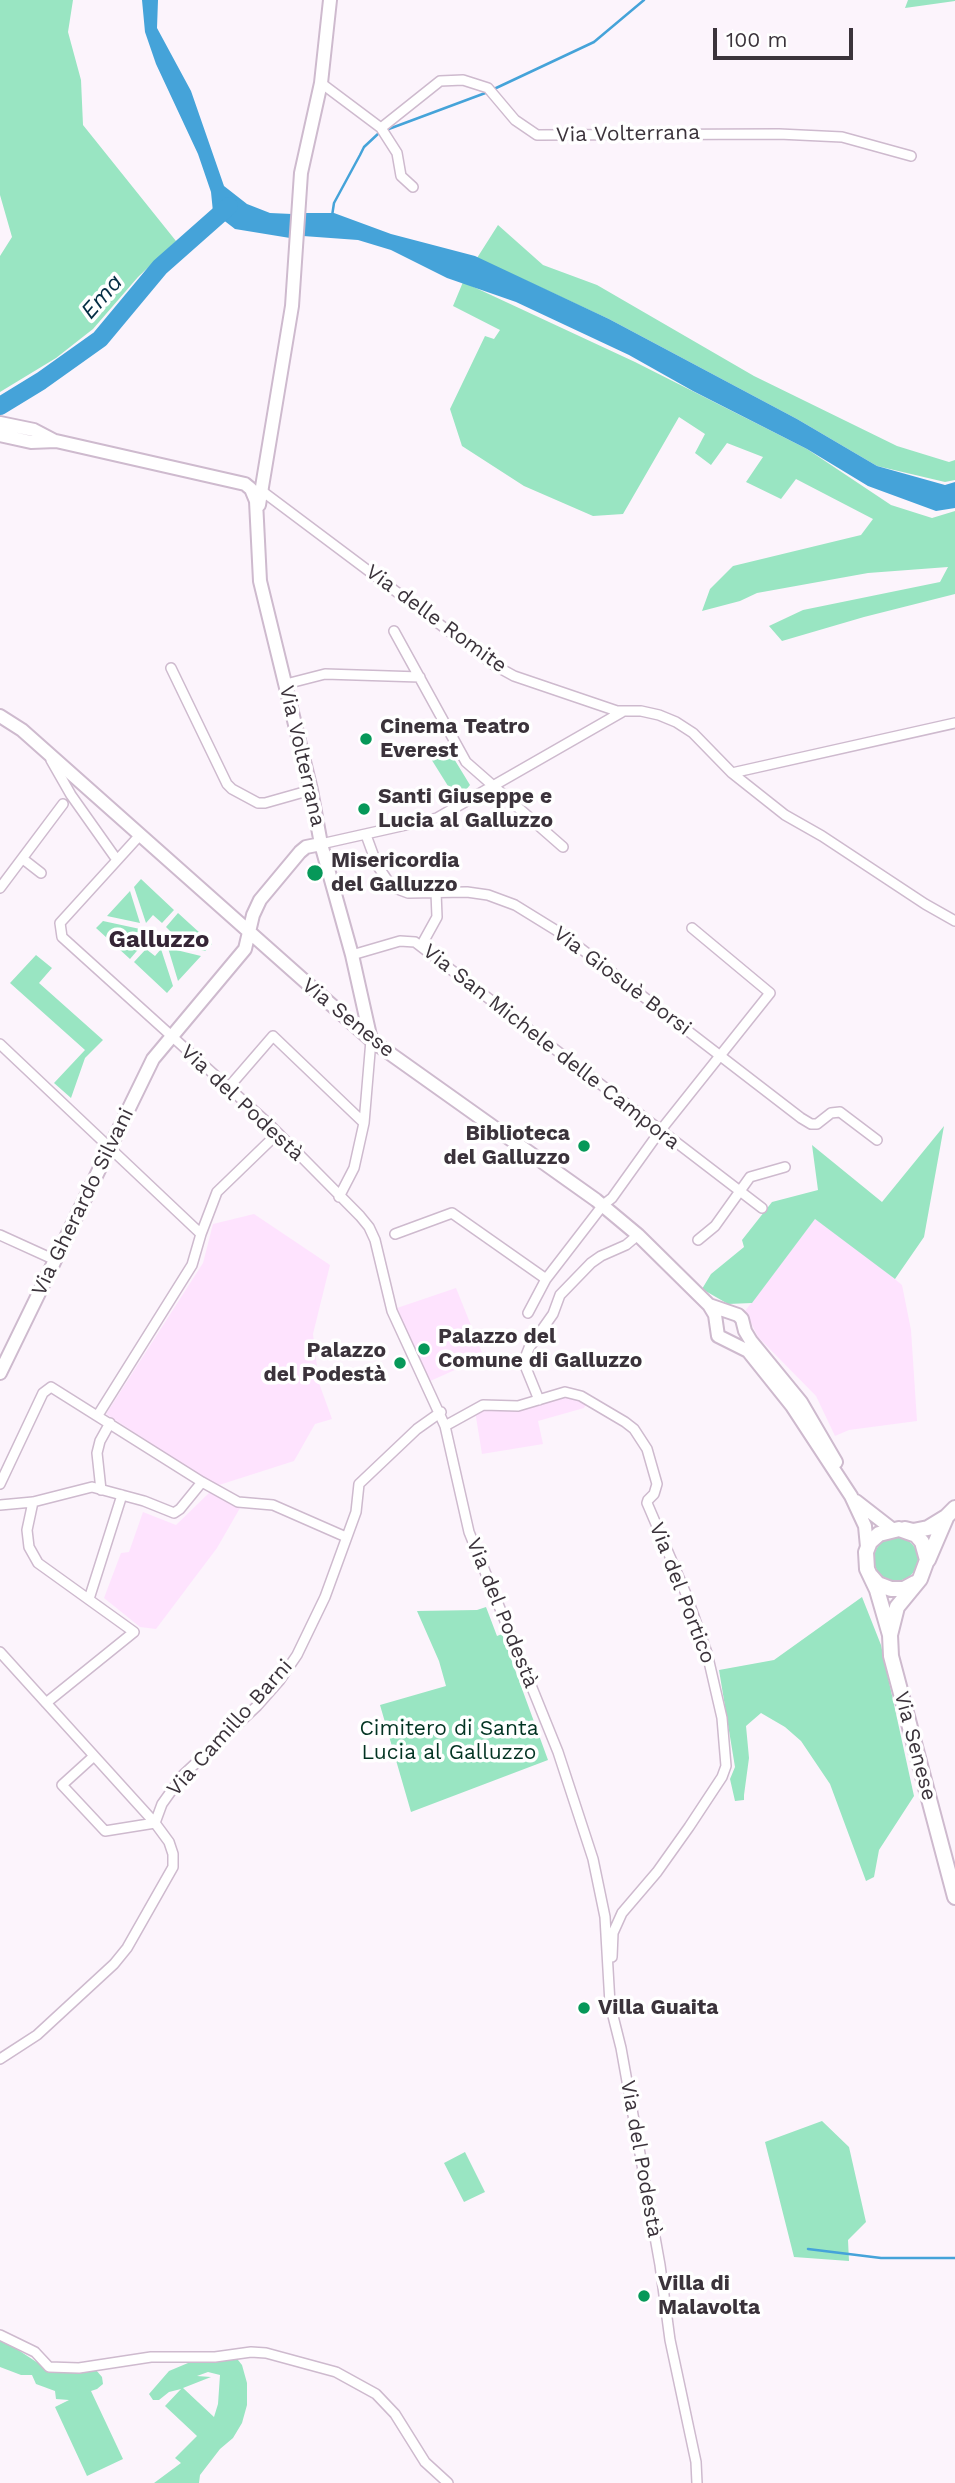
<!DOCTYPE html>
<meta charset="utf-8">
<style>
body{margin:0}
#map{position:relative;width:955px;height:2483px;overflow:hidden;background:#fcf4fc;font-family:"Work Sans",sans-serif}
canvas{display:block}
.scale{position:absolute;left:713px;top:28px;width:140px;height:32px;box-sizing:border-box;border:4px solid #3b333b;border-top:0;padding-left:9px;font-size:21px;line-height:24px;white-space:nowrap;color:#3b333b;-webkit-text-stroke:5px #fff;paint-order:stroke}
</style>
<div id="map">
<canvas width="955" height="2483"></canvas>
<div class="scale">100 m</div>
</div>
<script>
const c = document.querySelector('canvas').getContext('2d');
c.lineJoin = 'round';
function fill(path, color) {
  c.fillStyle = color;
  c.fill(path, 'evenodd');
}
function shape(rows) {
  const path = new Path2D();
  for (const r of rows) {
    if (r.length === 3) {
      path.moveTo(r[0] + r[2], r[1]);
      path.arc(r[0], r[1], r[2], 0, 2 * Math.PI);
      continue;
    }
    path.moveTo(r[0], r[1]);
    for (let i = 2; i < r.length; i += 2) path.lineTo(r[i], r[i + 1]);
  }
  return path;
}
function trace(path, color, width, dash) {
  c.strokeStyle = color;
  c.lineWidth = width;
  c.lineCap = dash ? 'butt' : 'round';
  c.setLineDash(dash || []);
  c.stroke(path);
}
function write(font, color, halo, rows, align = 'center') {
  c.font = font + ' "Work Sans",sans-serif';
  c.lineWidth = 7;
  c.setLineDash([]);
  c.textBaseline = 'middle';
  c.strokeStyle = halo;
  c.fillStyle = color;
  for (const [text, x, y, turn = 0] of rows) {
    c.save();
    c.translate(x, y);
    c.rotate((+turn || 0) * Math.PI / 180);
    c.textAlign = isNaN(turn) ? turn : align;
    if (halo) c.strokeText(text, 0, 0);
    c.fillText(text, 0, 0);
    c.restore();
  }
}
const built = shape([
 [254,1214,330,1265,313,1334,319,1383,332,1419,315,1424,294,1461,216,1486,106,1414,203,1263,213,1224],
 [815,1219,872,1260,902,1285,911,1330,917,1421,849,1430,835,1436,816,1396,758,1337,745,1311],
 [456,1288,485,1360,457,1369,428,1382,397,1308],
 [559,1396,570,1396,587,1402,584,1408,538,1421,543,1444,482,1454,475,1411],
 [210,1492,240,1508,217,1548,156,1629,140,1627,104,1598,121,1553,129,1552,143,1512,176,1525]
]);
const green = shape([
 [0,0,73,0,68,32,81,80,83,125,176,241,138,277,93,329,56,358,0,392,0,256,12,237,0,195],
 [908,0,955,0,955,1,905,8],
 [498,225,543,265,597,285,754,376,897,446,949,462,955,460,955,480,945,482,877,466,797,419,609,319,477,258],
 [463,282,635,362,807,449,891,505,932,518,955,511,955,594,864,617,782,641,769,626,803,610,940,582,948,567,868,573,757,593,740,601,702,611,710,589,733,566,861,535,873,519,796,479,781,499,746,482,763,457,727,443,711,465,695,453,705,434,679,417,623,514,593,516,524,486,462,446,450,409,485,336,494,339,500,330,453,306],
 [440,744,445,744,470,785,465,791,453,794,428,754],
 [141,879,174,910,162,923,153,915,146,923,134,887],
 [130,891,140,923,107,916],
 [178,913,212,944,205,951,168,942,174,935,166,927],
 [103,921,140,929,134,937,142,945,130,959,96,928],
 [168,948,201,956,178,981],
 [146,949,155,956,161,949,173,986,167,993,134,962],
 [36,955,52,968,39,983,103,1040,85,1058,71,1098,54,1083,85,1050,10,983],
 [944,1126,924,1237,895,1279,815,1219,752,1303,728,1304,702,1289,711,1274,744,1247,742,1240,772,1202,818,1190,812,1145,882,1202],
 [896,1559,22],
 [862,1597,881,1645,914,1796,879,1850,874,1877,866,1881,830,1784,801,1741,785,1727,761,1713,746,1726,749,1758,744,1795,744,1800,735,1801,730,1779,735,1767,719,1670,774,1660],
 [486,1607,497,1636,502,1634,548,1760,411,1812,380,1705,446,1686,439,1661,417,1611,477,1610],
 [822,2121,849,2147,866,2222,848,2240,849,2261,794,2257,765,2142],
 [465,2152,485,2192,464,2202,444,2163],
 [0,2338,41,2365,56,2372,96,2370,102,2377,103,2384,97,2389,91,2391,123,2459,87,2476,55,2407,69,2400,56,2399,55,2391,36,2384,32,2375,21,2375,0,2367],
 [202,2360,238,2360,242,2365,247,2383,247,2405,242,2423,233,2438,220,2449,200,2475,199,2483,154,2483,181,2463,175,2458,197,2436,165,2406,181,2389,169,2392,159,2400,153,2400,149,2394,169,2371,188,2363],
 [208,2372,220,2375,218,2404,214,2417,183,2388,211,2377,197,2376]
]);
const water = shape([
 [142,0,158,0,157,28,191,91,224,186,247,204,270,213,292,214,290,238,235,229,213,212,211,192,198,154,156,64,145,32],
 [304,213,334,213,391,234,475,256,609,319,797,419,877,466,945,485,955,482,955,508,936,511,868,486,807,449,693,391,629,355,516,302,447,278,391,250,358,240,303,236]
]);
const stream = shape([
 [494,89,594,42,644,0],
 [386,130,488,92],
 [332,216,334,203,360,155,364,147,380,132],
 [808,2249,881,2258,955,2258]
]);
const river = shape([
 [0,406,41,381,100,339,160,267,229,206]
]);
const street = shape([
 [321,83,381,128,440,81,463,80,488,88,515,120,537,135,779,134,842,137,911,156],
 [381,128,397,153,401,176,413,187],
 [262,491,494,665,514,676,617,711,641,711,659,715,676,722,693,733,732,773,785,815,822,836,925,904,955,921],
 [394,631,466,762,563,847],
 [171,668,227,784,232,789,258,803,265,803,311,790],
 [286,684,325,674,420,677],
 [51,760,71,795,117,860],
 [732,773,955,723],
 [140,835,60,923,62,937,270,1125,360,1216,369,1227,375,1240,392,1311,445,1426,469,1532,558,1752,593,1859,605,1917,610,2004,621,2048,660,2265,670,2340,696,2462,697,2483],
 [366,835,377,865,392,887,408,893,467,892,488,895,515,905,562,934,801,1118,811,1124,817,1124,831,1113,840,1112,877,1140],
 [321,844,437,818,622,712],
 [23,859,41,873],
 [0,888,63,804],
 [421,946,437,917,436,892],
 [352,955,400,941,415,942,762,1208],
 [0,1044,201,1234],
 [228,1088,273,1036,364,1123],
 [339,1197,354,1168,364,1123,371,1040],
 [395,1234,452,1213,546,1279],
 [0,1235,55,1260],
 [698,1240,715,1226,750,1177,785,1167],
 [528,1313,546,1279,603,1205,612,1198,660,1131,770,993,692,928],
 [539,1400,526,1368,525,1358,529,1348,553,1314,560,1295,591,1263,601,1256,626,1245,638,1235],
 [98,1415,192,1265,201,1234,217,1192,278,1133],
 [445,1426,483,1405,518,1406,565,1392,581,1396,625,1422,634,1429,647,1449,657,1484,654,1494,648,1500,647,1503,686,1594,707,1653,722,1718,726,1766,722,1777,689,1827,657,1872,622,1913,613,1933,612,1957],
 [0,1484,43,1393,51,1387,202,1482,238,1502,273,1505,346,1537],
 [101,1490,97,1453,100,1441,110,1423],
 [33,1502,27,1530,29,1547,38,1563,134,1632,46,1703],
 [0,1505,33,1502,92,1487,144,1501,174,1513,180,1509,202,1482],
 [89,1599,122,1495],
 [0,1652,155,1823,169,1842,173,1854,173,1867,127,1948,114,1964,37,2035,0,2059],
 [94,1756,62,1785,105,1831,155,1823],
 [155,1823,162,1804,182,1776,257,1706,280,1680,297,1655,325,1597,356,1512,359,1484,417,1429,441,1412],
 [0,2335,35,2352,49,2367,79,2368,151,2357,215,2357,251,2352,266,2353,336,2372,376,2394,395,2414,425,2462,448,2483]
]);
const secondary = shape([
 [0,423,34,430,55,441],
 [0,435,31,442,56,441,245,484],
 [245,484,251,489,256,501,260,581,311,790,321,844,352,955,371,1040],
 [259,505,292,306,301,173,321,83,330,0],
 [0,716,22,730,371,1040,596,1200,638,1235,709,1305,715,1315,718,1336,748,1351,792,1406,851,1496,865,1526,867,1547],
 [709,1305,738,1315,742,1319,745,1331,751,1341,801,1402,836,1462],
 [0,1373,153,1059,245,949,253,915,260,900,300,852,306,847,321,844],
 [856,1501,892,1529]
]);
const primary = shape([
 [905,1529,913,1531,928,1528,946,1517,955,1508],
 [928,1560,946,1518],
 [871,1576,878,1584,891,1589,904,1589,915,1583],
 [890,1635,877,1590,867,1569,866,1552,870,1542,879,1534,899,1529,916,1535,922,1542,927,1560,920,1579,897,1607,890,1635,891,1656,955,1897]
]);
const markers = [
 [366,739,7,"#069859"],
 [364,809,7,"#069859"],
 [315,873,9,"#069859"],
 [584,1146,7,"#069859"],
 [424,1349,7,"#069859"],
 [400,1363,7,"#069859"],
 [584,2008,7,"#069859"],
 [644,2296,7,"#069859"]
];
const streetNames = [
 ["Via Volterrana",628,134,-1],
 ["Via delle Romite",436,619,36],
 ["Via Volterrana",302,756,77],
 ["Via Giosuè Borsi",622,981,37],
 ["Via Senese",348,1018,39],
 ["Via San Michele delle Campora",551,1047,38],
 ["Via del Podestà",242,1103,43],
 ["Via Gherardo Silvani",83,1202,-64],
 ["Via del Portico",682,1593,69],
 ["Via del Podestà",502,1613,68],
 ["Via Camillo Barni",230,1728,-48],
 ["Via Senese",915,1746,75],
 ["Via del Podestà",641,2159,80]
];
const poiNames = [
 ["Cinema Teatro",380,727],
 ["Everest",380,751],
 ["Santi Giuseppe e",378,797],
 ["Lucia al Galluzzo",378,821],
 ["Misericordia",331,861],
 ["del Galluzzo",331,885],
 ["Biblioteca",570,1134,"right"],
 ["del Galluzzo",570,1158,"right"],
 ["Palazzo del",438,1337],
 ["Comune di Galluzzo",438,1361],
 ["Palazzo",386,1351,"right"],
 ["del Podestà",386,1375,"right"],
 ["Villa Guaita",598,2008],
 ["Villa di",658,2284],
 ["Malavolta",658,2308]
];
const parkNames = [
 ["Cimitero di Santa",449,1729],
 ["Lucia al Galluzzo",449,1753]
];
const waterNames = [
 ["Ema",102,297,-49]
];
const quarterNames = [
 ["Galluzzo",159,940]
];
fill(built, '#fee3fe');
fill(green, '#99e5c2');
fill(water, '#45a3d9');
trace(stream, '#45a3d9', 2.5);
trace(river, '#45a3d9', 18);
trace(street, '#cebace', 12);
trace(secondary, '#cebace', 16);
trace(primary, '#cebace', 18);
trace(street, '#fff', 9);
trace(secondary, '#fff', 12);
trace(primary, '#fff', 14);
for (const [x, y, r, color] of markers) {
  const dot = new Path2D();
  dot.arc(x, y, r, 0, 2 * Math.PI);
  c.fillStyle = color;
  c.fill(dot);
  trace(dot, '#fff', 2.5);
}
write('21px', '#3b333b', '#fff', streetNames);
write('bold 21px', '#3b333b', '#fff', poiNames, 'left');
write('21px', '#023322', '#fff', parkNames);
write('italic 23px', '#042e44', '#fff', waterNames);
write('bold 24px', '#352535', '#fff', quarterNames);
</script>
